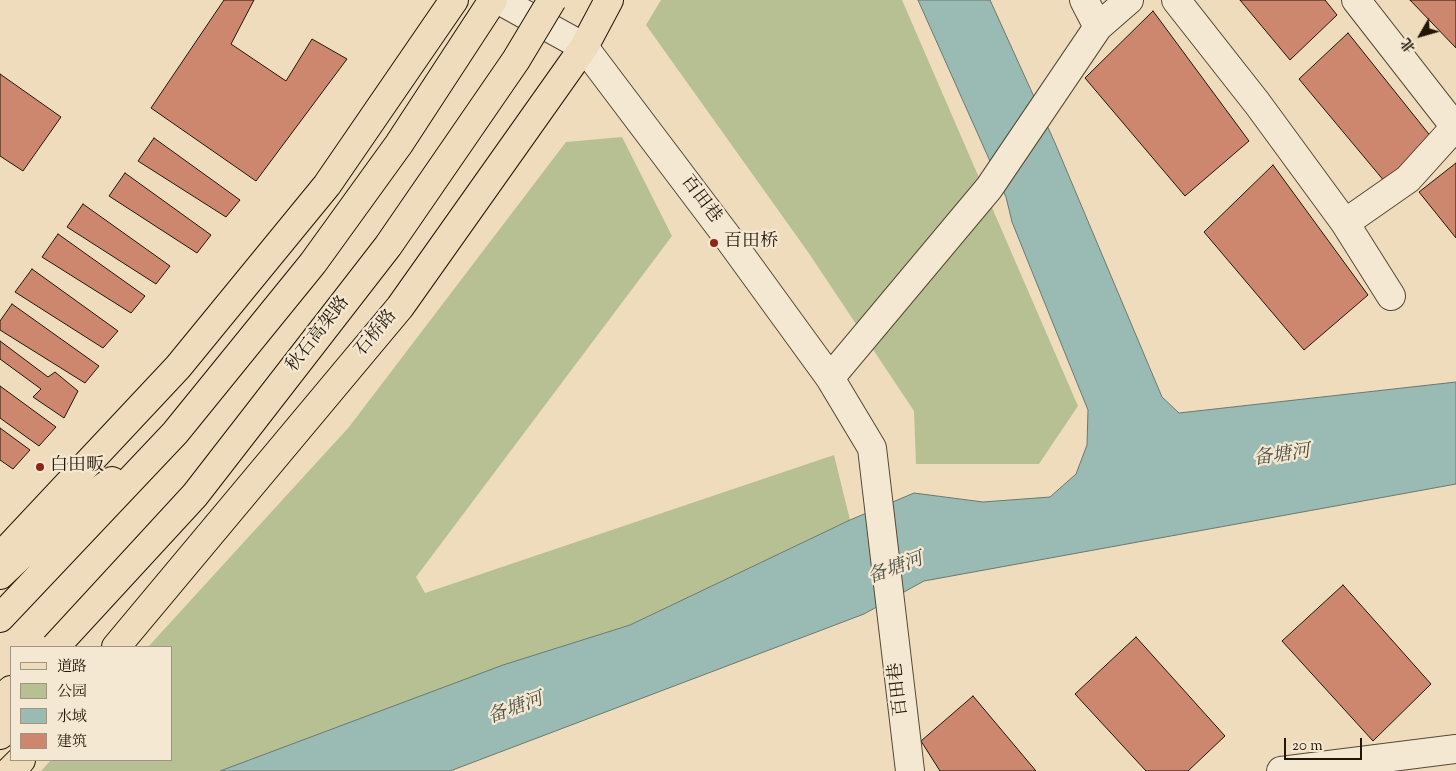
<!DOCTYPE html>
<meta charset="utf-8">
<style>
body{margin:0}
#map{position:relative;width:1456px;height:771px;overflow:hidden;background:#efdcbc;font-family:"Sorts Mill Goudy","Noto Serif SC",serif}
canvas{display:block}
.legend{position:absolute;left:10px;top:646px;width:162px;height:115px;box-sizing:border-box;background:#f5e8d3;border:1px solid #a19481;margin:0;padding:6px 9px;list-style:none;font-size:15px;color:#221606}
.legend li{display:flex;align-items:center;gap:10px;height:25px}
.legend b{width:25px;border:1px solid #a19481}
.north{position:absolute;left:1396px;top:10px;width:50px;height:50px;-webkit-text-stroke:4px #f5e8d3;paint-order:stroke;rotate:232deg;font-size:14px;font-weight:700;line-height:20px;text-align:center;color:#221606}
.north::after{content:'';display:block;margin:auto;width:18px;height:22px;background:#221606;clip-path:polygon(50% 0,100% 100%,50% 72%,0 100%)}
.scale{position:absolute;left:1284px;top:738px;width:78px;height:22px;box-sizing:border-box;border:2px solid #221606;border-top:0;padding-left:6px;font-size:15px;line-height:18px;white-space:nowrap;color:#221606;-webkit-text-stroke:4px #f5e8d3;paint-order:stroke}
</style>
<div id="map">
<canvas width="1456" height="771"></canvas>
<ul class="legend">
<li><b style="height:6px;background:#efdcbc"></b>道路</li>
<li><b style="height:14px;background:#b7c092"></b>公园</li>
<li><b style="height:14px;background:#9abbb4"></b>水域</li>
<li><b style="height:14px;background:#ce876f"></b>建筑</li>
</ul>
<div class="north">北</div>
<div class="scale">20 m</div>
</div>
<script>
const c = document.querySelector('canvas').getContext('2d');
c.lineJoin = 'round';
function fill(path, color) {
  c.fillStyle = color;
  c.fill(path, 'evenodd');
}
function shape(rows) {
  const path = new Path2D();
  for (const r of rows) {
    path.moveTo(r[0], r[1]);
    for (let i = 2; i < r.length; i += 2) path.lineTo(r[i], r[i + 1]);
  }
  return path;
}
function trace(path, color, width, dash) {
  c.strokeStyle = color;
  c.lineWidth = width;
  c.lineCap = dash ? 'butt' : 'round';
  c.setLineDash(dash || []);
  c.stroke(path);
}
function write(font, color, halo, rows, align = 'center') {
  c.font = font + ' "Sorts Mill Goudy","Noto Serif SC",serif';
  c.lineWidth = 4.5;
  c.setLineDash([]);
  c.textBaseline = 'middle';
  c.strokeStyle = halo;
  c.fillStyle = color;
  for (const [text, x, y, turn = 0] of rows) {
    c.save();
    c.translate(x, y);
    c.rotate((+turn || 0) * Math.PI / 180);
    c.textAlign = isNaN(turn) ? turn : align;
    if (halo) c.strokeText(text, 0, 0);
    c.fillText(text, 0, 0);
    c.restore();
  }
}
const green = shape([
 [661,0,902,0,1078,406,1039,464,916,464,914,411,808,252,646,25],
 [622,137,672,236,416,577,425,593,834,455,850,520,630,625,503,665,220,771,41,771,51,760,171,760,171,647,148,647,349,427,566,142]
]);
const water = shape([
 [918,0,990,0,1055,143,1162,397,1179,413,1456,382,1456,484,924,581,864,614,450,771,220,771,503,665,630,625,850,520,914,493,983,502,1050,497,1076,474,1087,445,1088,410,1012,222,1006,197,918,0]
]);
const building = shape([
 [224,0,254,0,231,44,286,81,312,39,347,59,256,181,151,108,224,0],
 [1240,0,1325,0,1337,15,1290,60,1240,0],
 [1410,0,1456,0,1456,48,1410,0],
 [1153,11,1249,141,1185,196,1085,78,1153,11],
 [1348,33,1432,138,1385,182,1299,79,1348,33],
 [0,74,61,117,23,171,0,156,0,74],
 [154,138,240,200,226,217,138,161,154,138],
 [1456,163,1456,238,1419,192,1456,163],
 [1273,165,1368,295,1304,350,1204,232,1273,165],
 [125,173,211,235,197,253,109,196,125,173],
 [83,204,170,266,156,284,67,227,83,204],
 [58,234,145,296,131,313,42,257,58,234],
 [32,269,118,331,103,348,15,292,32,269],
 [12,304,99,366,85,383,0,330,0,321,12,304],
 [0,341,48,377,55,372,78,391,64,418,33,397,41,389,0,359,0,341],
 [0,386,56,427,39,446,0,418,0,386],
 [0,428,30,450,13,469,0,460,0,428],
 [1343,585,1431,684,1373,741,1282,641,1343,585],
 [1136,637,1225,736,1188,771,1146,771,1075,694,1136,637],
 [973,696,1036,771,940,771,921,741,973,696]
]);
const minor = shape([
 [499,0,584,47,726,235,830,378,872,448,910,771],
 [1084,0,1098,27],
 [1176,0,1257,103,1345,223,1391,296],
 [1356,0,1448,118,1456,122],
 [1345,223,1408,179,1456,126],
 [830,378,989,188,1098,27,1129,0],
 [1281,771,1456,749]
]);
const major = shape([
 [0,557,178,367,327,185,454,0],
 [116,647,400,307,584,47,609,0],
 [10,771,21,760]
]);
const highway = shape([
 [0,575,52,526,112,481],
 [0,618,175,433,313,263,399,144,493,0],
 [0,701,11,690],
 [0,735,11,719]
]);
const highwayBridge = shape([
 [55,647,195,495,388,246,516,60,552,0]
]);
const markers = [
 [714,243,5,"#8f2418"],
 [40,467,5,"#8f2418"]
];
const streetNames = [
 ["百田巷",700,200,53],
 ["石桥路",377,334,-50],
 ["秋石高架路",319,335,-52],
 ["百田巷",900,689,-97]
];
const poiNames = [
 ["百田桥",724,243],
 ["白田畈",50,467]
];
const waterNames = [
 ["备塘河",1282,457,-8],
 ["备塘河",896,570,-20],
 ["备塘河",516,710,-20]
];
fill(green, '#b7c092');
fill(water, '#9abbb4');
trace(water, '#6a796e', 1);
fill(building, '#ce876f');
trace(building, '#221606', 1);
trace(minor, '#554834', 30);
trace(major, '#221606', 30);
trace(highway, '#221606', 30);
trace(minor, '#f5e8d3', 28);
trace(major, '#efdcbc', 28);
trace(highway, '#efdcbc', 28);
trace(highwayBridge, '#221606', 30, []);
trace(highwayBridge, '#efdcbc', 28);
for (const [x, y, r, color] of markers) {
  const dot = new Path2D();
  dot.arc(x, y, r, 0, 2 * Math.PI);
  c.fillStyle = color;
  c.fill(dot);
  trace(dot, '#f5e8d3', 2);
}
write('18px', '#221606', '#f5e8d3', streetNames);
write('18px', '#221606', '#f5e8d3', poiNames, 'left');
write('italic 19px', '#4c5043', '#f5e8d3', waterNames);
</script>
